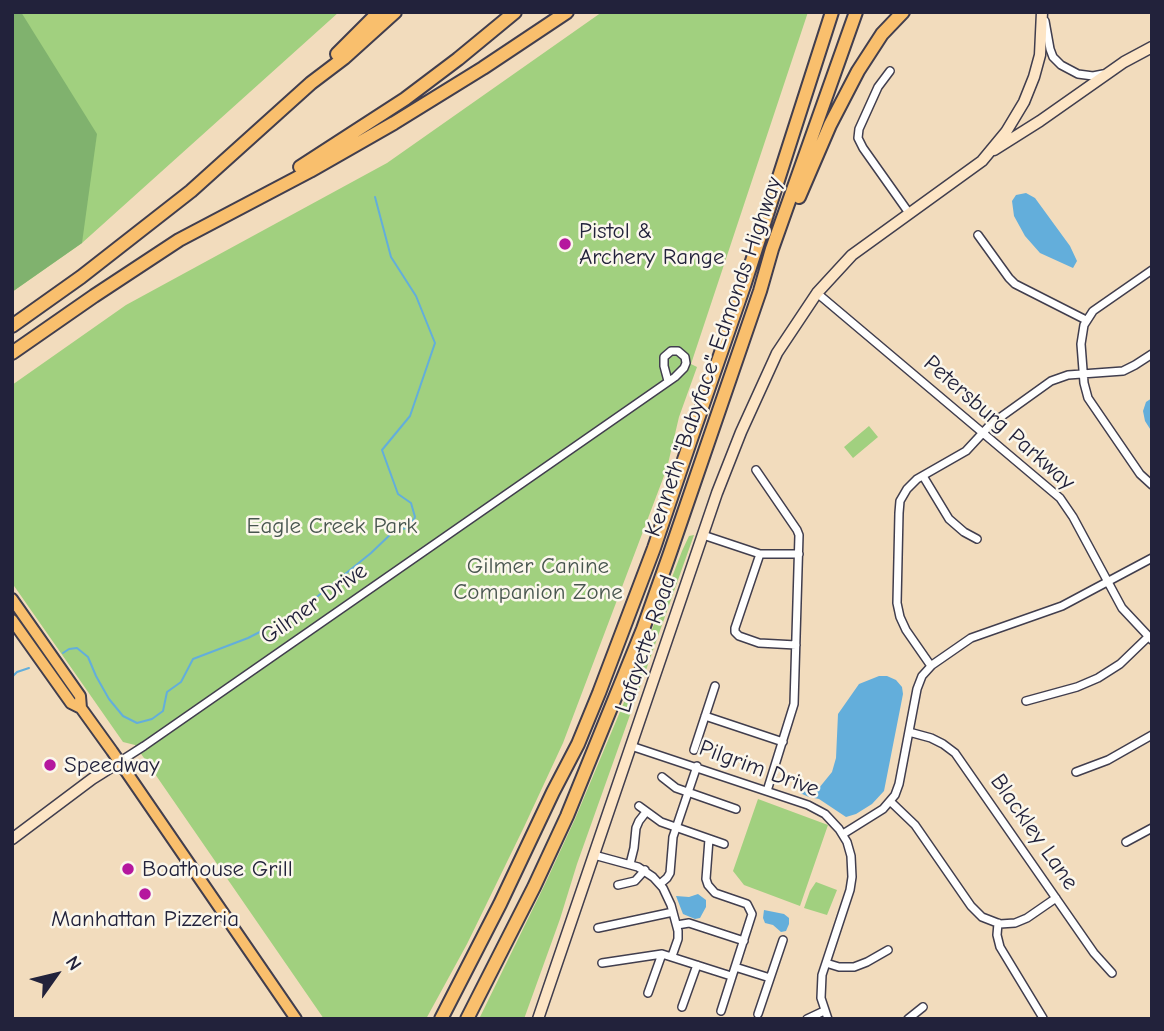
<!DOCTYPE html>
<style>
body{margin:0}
#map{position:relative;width:1164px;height:1031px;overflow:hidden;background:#f2dcbd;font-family:"Comic Neue",sans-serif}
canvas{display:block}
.frame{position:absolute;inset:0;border:14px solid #22223b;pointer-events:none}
.north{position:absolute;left:21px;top:940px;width:70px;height:70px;-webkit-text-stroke:5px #fbf7ec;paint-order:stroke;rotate:56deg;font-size:19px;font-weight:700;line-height:28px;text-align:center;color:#22223b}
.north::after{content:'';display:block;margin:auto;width:24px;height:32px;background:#22223b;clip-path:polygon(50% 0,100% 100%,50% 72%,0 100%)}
</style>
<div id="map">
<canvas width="1164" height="1031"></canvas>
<div class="frame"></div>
<div class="north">N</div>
</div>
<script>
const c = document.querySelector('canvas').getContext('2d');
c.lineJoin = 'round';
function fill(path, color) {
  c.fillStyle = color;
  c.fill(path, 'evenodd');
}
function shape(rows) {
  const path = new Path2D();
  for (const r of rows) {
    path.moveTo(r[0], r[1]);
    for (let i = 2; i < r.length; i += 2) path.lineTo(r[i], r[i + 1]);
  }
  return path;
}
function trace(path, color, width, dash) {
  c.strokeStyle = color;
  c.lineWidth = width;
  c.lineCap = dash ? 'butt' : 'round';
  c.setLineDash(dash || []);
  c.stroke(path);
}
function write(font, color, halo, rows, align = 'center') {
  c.font = font + ' "Comic Neue",sans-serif';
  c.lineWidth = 5;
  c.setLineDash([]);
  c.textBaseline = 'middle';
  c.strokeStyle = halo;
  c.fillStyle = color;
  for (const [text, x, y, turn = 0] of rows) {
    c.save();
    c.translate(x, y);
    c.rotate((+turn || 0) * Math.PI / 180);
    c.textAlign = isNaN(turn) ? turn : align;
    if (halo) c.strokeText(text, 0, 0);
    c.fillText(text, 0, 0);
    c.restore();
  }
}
const green = shape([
 [12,12,339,12,82,243,12,292],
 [602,12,808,12,691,364,697,367,679,417,667,468,563,743,524,827,467,944,426,1019,324,1019,135,745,123,742,12,583,12,385,126,305,387,163],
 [869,426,878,437,853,458,844,447],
 [694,535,577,864,560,919,524,1019,479,1019,545,884,575,819,627,695,682,551,689,536],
 [758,799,828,825,800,906,744,885,733,871],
 [816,882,837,890,827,915,804,908,810,891]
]);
const forest = shape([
 [12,12,21,12,97,134,82,243,12,292]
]);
const water = shape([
 [1026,193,1035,198,1070,246,1077,261,1073,268,1040,253,1025,236,1014,216,1012,201,1016,195],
 [1152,398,1152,432,1145,421,1143,411,1146,402],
 [879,676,887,676,896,680,902,687,903,694,884,791,872,804,856,814,846,817,819,799,809,797,800,793,802,788,813,791,819,788,832,772,836,758,838,714,859,684],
 [698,894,706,900,706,907,700,918,695,919,683,914,676,896,689,897],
 [764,910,784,914,789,918,789,924,786,931,781,932,773,925,765,923,763,918]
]);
const stream = shape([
 [63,653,69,649,77,648,88,657,96,676,109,699,123,716,137,723,152,719,163,711,167,692,181,682,193,659,248,638,297,613,371,553,394,531,410,527,415,517,411,503,398,494,382,450,410,416,435,343,416,296,391,257,375,197],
 [12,677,17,672,29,668]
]);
const street = shape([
 [1045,21,1050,49,1053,57,1061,65,1078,74,1093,76,1103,74],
 [890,71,878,87,859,129,858,138,863,148,909,213],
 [978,235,1009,278,1015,284,1086,320],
 [1152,270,1093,311,1084,325,1081,344,1084,383,1088,398,1140,474,1152,485],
 [817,293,1060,498,1073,517,1122,608,1152,640],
 [756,470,797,530,799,535,794,704,767,791],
 [923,476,949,519,964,532,977,539],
 [703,535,760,554,799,554],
 [760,554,735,628,735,632,739,636,759,643,796,645],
 [931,666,906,630,900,617,897,603,899,513,900,501,907,489,917,479,966,451,991,424,1051,381,1068,375,1123,371,1135,365,1152,354],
 [1026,701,1077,687,1098,678,1120,664,1148,637],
 [705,716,783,742],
 [909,732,931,738,943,744,955,753,1094,953,1112,973],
 [631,746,808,805,825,814,839,829,847,842,851,856,852,877,850,890,822,975,821,998,828,1019],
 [694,750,715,686],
 [119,762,144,746,675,377,684,368,686,363,685,357,678,351,671,351,664,357,664,366,668,381],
 [1076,772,1108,760,1152,735],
 [662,777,676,788,736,809],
 [891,802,915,825,971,906,982,917,1000,924,1015,923,1027,918,1056,898],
 [639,806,661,822,724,844],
 [843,834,883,809,895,795,899,784,917,689,922,676,932,665,971,638,1062,606,1152,558],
 [709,839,706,879,708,885,715,893,747,904,752,914,721,1011],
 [1126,842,1152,828],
 [594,855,638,867,653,877,663,888,671,905,678,931,678,939,672,956],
 [630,864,634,848,636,828,639,821,646,812],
 [660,884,667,878,670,873,673,837,697,766],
 [618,885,635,881,645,870],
 [998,923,997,935,1000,947,1043,1018],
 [677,925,689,923,744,941],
 [598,928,673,912],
 [602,963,662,954,731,976],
 [826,963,839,967,854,967,867,962,888,950],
 [735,967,770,978],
 [648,993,662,954],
 [682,1007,697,965],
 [758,1014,783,940],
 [807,1019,824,1011],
 [908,1019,923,1007]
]);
const secondary = shape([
 [994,150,1040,121,1124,62,1152,47],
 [12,839,92,779,119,762],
 [538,1019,717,493,741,432,777,353,817,293,852,255,982,161,1006,132,1024,102,1034,77,1040,55,1042,12]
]);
const primary = shape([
 [12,599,80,696,81,708],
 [12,620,71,703,81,708,112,751,296,1019]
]);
const highway = shape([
 [337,54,379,12],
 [300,167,405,99,458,59,515,12],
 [799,197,830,125,858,71,882,34,903,12],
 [12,326,81,277,191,191,311,83,344,58,395,12],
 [12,353,94,296,179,240,310,171,394,123,483,68,567,12],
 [441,1019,500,904,553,792,578,744,599,693,654,548,690,442,744,286,832,12],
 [467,1019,534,887,567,816,643,629,669,556,760,291,772,249,856,12]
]);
const markers = [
 [565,244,7,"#b5179e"],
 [50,765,7,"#b5179e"],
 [128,869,7,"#b5179e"],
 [145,894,7,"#b5179e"]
];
const poiNames = [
 ["Pistol &",579,231],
 ["Archery Range",579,257],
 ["Speedway",64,765],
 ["Boathouse Grill",142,869],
 ["Manhattan Pizzeria",145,919,"center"]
];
const streetNames = [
 ["Kenneth \"Babyface\" Edmonds Highway",714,357,-71],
 ["Petersburg Parkway",999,423,41],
 ["Gilmer Drive",314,604,-35],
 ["Lafayette Road",646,644,-71],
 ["Pilgrim Drive",759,769,20],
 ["Blackley Lane",1034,832,55]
];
const parkNames = [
 ["Eagle Creek Park",332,526],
 ["Gilmer Canine",538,566],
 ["Companion Zone",538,592]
];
fill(green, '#a1d07f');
fill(forest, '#80b26e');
fill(water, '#63aedb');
trace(stream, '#63aedb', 2);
trace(street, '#413e4e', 10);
trace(secondary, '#413e4e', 13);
trace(primary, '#413e4e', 14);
trace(highway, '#413e4e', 16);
trace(street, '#fff', 7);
trace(secondary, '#fde5c5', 10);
trace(primary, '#f9bf6d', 10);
trace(highway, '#f9bf6d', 12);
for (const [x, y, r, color] of markers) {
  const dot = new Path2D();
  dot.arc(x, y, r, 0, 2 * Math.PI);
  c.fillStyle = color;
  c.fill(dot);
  trace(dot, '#fbf7ec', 2.5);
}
write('23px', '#22223b', '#fbf7ec', poiNames, 'left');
write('23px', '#22223b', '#fbf7ec', streetNames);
write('23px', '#48564f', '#fbf7ec', parkNames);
</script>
